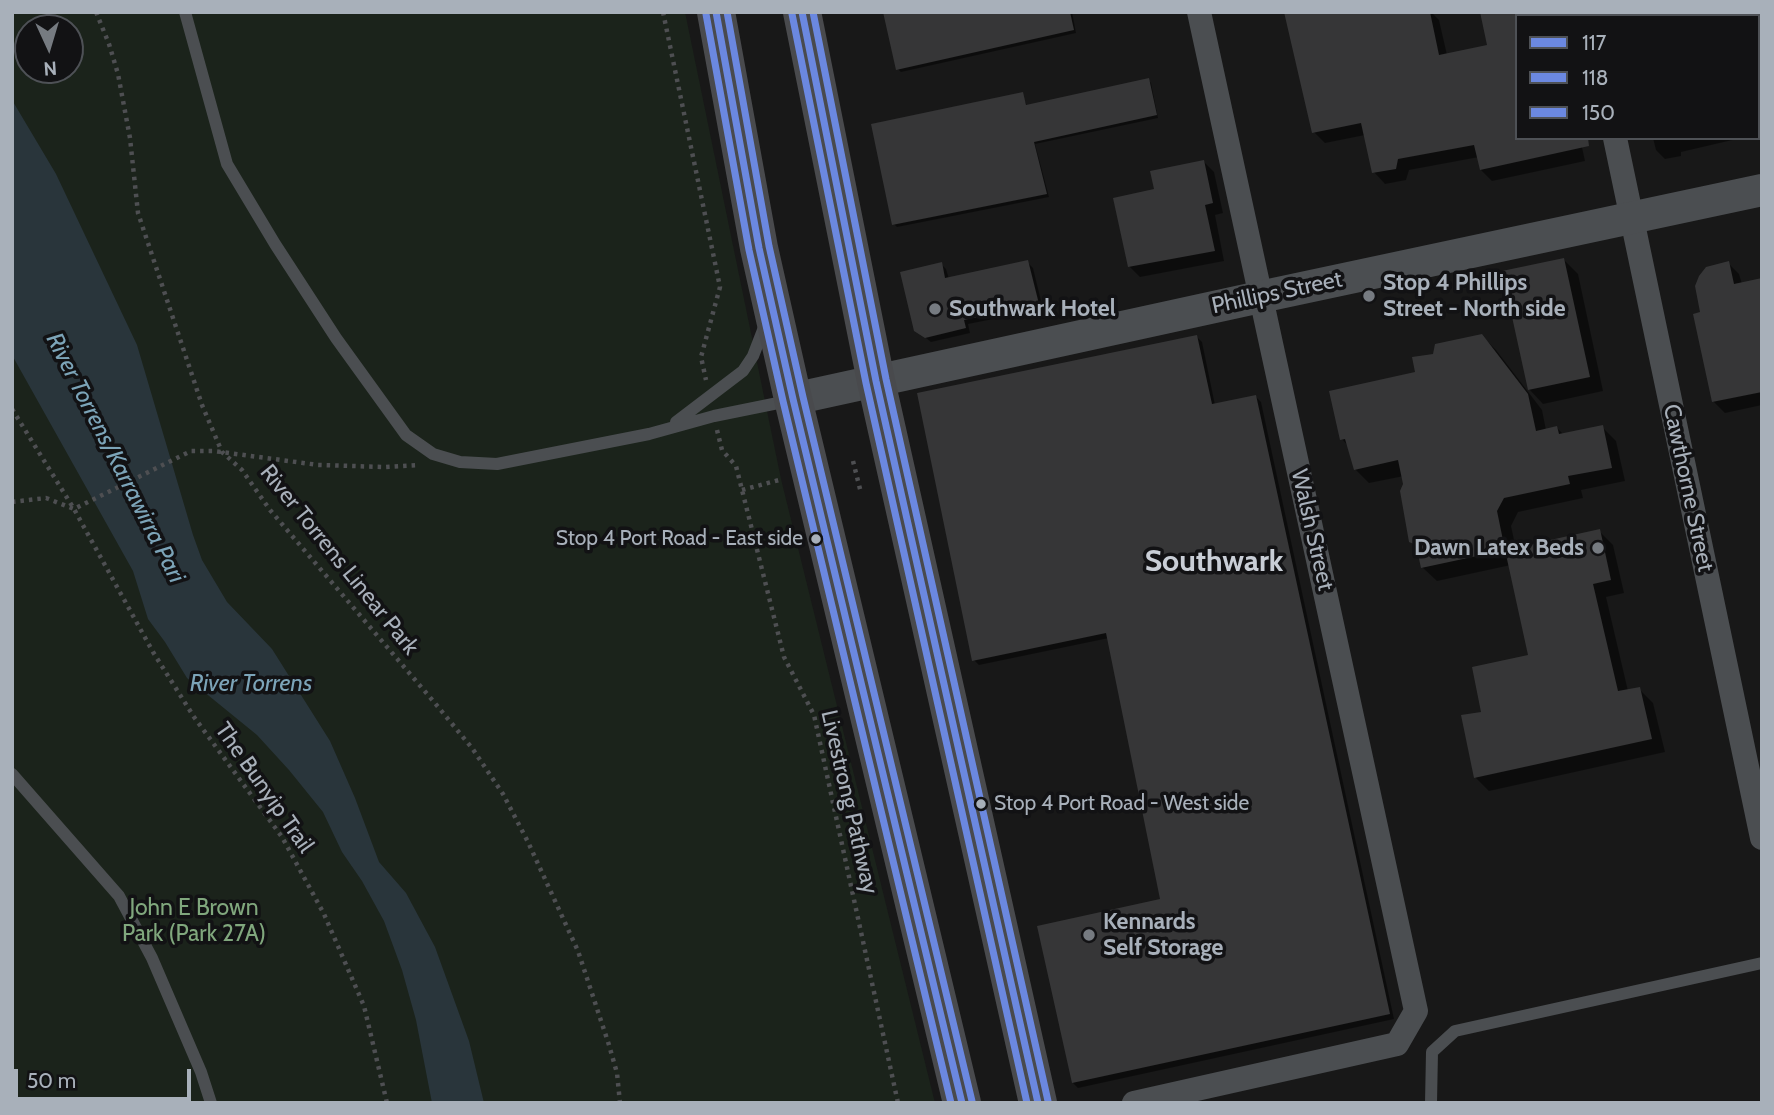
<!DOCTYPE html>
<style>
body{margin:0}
#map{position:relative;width:1774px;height:1115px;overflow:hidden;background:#181818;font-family:Cabin,sans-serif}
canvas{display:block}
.frame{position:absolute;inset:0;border:14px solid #a8b0ba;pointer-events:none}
.legend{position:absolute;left:1515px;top:14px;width:245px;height:126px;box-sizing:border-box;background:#121214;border:2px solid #4e5156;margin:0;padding:9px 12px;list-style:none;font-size:21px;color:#a8b0ba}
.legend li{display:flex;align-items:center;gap:14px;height:35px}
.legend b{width:35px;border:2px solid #4e5156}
.north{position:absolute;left:14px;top:14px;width:70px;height:70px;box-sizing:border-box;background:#121214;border:2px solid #4e5156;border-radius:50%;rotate:176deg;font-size:19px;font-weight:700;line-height:28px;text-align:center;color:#a8b0ba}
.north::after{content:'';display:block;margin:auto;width:24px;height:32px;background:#767b81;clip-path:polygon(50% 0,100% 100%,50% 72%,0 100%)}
.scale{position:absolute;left:14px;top:1069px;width:177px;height:32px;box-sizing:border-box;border:4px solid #a8b0ba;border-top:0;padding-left:9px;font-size:21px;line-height:24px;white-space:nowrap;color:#a8b0ba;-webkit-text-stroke:5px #121214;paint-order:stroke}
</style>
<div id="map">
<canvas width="1774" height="1115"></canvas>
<div class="frame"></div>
<ul class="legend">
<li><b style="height:9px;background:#6b88e0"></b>117</li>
<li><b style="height:9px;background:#6b88e0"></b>118</li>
<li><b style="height:9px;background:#6b88e0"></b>150</li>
</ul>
<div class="north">N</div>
<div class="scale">50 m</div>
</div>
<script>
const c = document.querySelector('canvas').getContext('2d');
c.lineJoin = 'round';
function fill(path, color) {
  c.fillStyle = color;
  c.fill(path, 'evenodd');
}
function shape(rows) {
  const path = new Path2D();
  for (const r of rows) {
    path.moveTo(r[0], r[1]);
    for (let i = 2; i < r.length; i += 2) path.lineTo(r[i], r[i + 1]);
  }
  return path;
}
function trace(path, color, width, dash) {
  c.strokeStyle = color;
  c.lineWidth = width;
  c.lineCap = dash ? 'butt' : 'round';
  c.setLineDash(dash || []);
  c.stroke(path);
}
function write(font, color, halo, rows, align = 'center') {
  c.font = font + ' Cabin,sans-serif';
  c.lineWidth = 7;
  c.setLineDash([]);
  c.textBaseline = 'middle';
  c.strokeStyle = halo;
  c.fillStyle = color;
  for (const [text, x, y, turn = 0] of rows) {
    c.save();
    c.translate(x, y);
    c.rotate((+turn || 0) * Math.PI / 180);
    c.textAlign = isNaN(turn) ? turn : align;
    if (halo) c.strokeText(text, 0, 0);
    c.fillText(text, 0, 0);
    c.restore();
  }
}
const green = shape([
 [12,12,685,12,781,479,935,1103,12,1103],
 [28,28,70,28,70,70,28,70]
]);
const water = shape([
 [12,100,56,174,137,345,193,535,202,560,227,602,272,649,330,741,355,798,379,862,406,893,435,947,469,1041,484,1103,432,1103,416,1020,402,970,384,921,362,881,342,852,323,812,289,770,257,735,187,678,165,642,148,619,133,571,12,355]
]);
const shadow = shape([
 [885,12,1072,12,1076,33,901,72,898,69],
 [1412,12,1431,12,1439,20,1447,55,1489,46,1481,12,1548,12,1549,16,1517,16,1517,138,1580,138,1585,161,1492,181,1481,170,1479,157,1409,170,1406,180,1385,184,1374,172,1365,135,1325,143,1314,132],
 [1655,12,1762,12,1762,134,1758,134,1758,16,1659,16],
 [1148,80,1151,83,1158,118,1035,144,1049,197,897,227,894,224,1022,94,1027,106],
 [1653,138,1741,138,1681,152,1681,156,1665,159,1656,150],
 [1204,162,1214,172,1223,213,1215,215,1224,261,1140,277,1129,266,1156,190],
 [1564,260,1578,274,1603,391,1543,404,1529,389],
 [1027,262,1033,268,1043,309,968,324,970,333,931,342,916,330,941,264,946,269,949,279],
 [1728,263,1739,274,1742,284,1762,280,1762,405,1725,413,1714,402,1695,315,1702,314],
 [1482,336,1496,350,1542,410,1546,430,1557,428,1564,435,1602,427,1616,441,1625,481,1581,490,1583,498,1518,512,1511,526,1516,549,1599,531,1613,545,1624,593,1606,597,1628,691,1639,689,1653,703,1665,752,1489,791,1475,777,1483,713,1530,656,1511,565,1437,581,1422,567,1418,548,1411,541,1404,476,1369,483,1355,469,1349,447,1342,439,1434,355],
 [1197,337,1202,342,1215,405,1256,397,1261,402,1394,1019,1078,1088,1073,1083,1162,900,1109,638,979,665,974,660]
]);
const building = shape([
 [883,12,1070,12,1074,30,896,70],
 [1284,12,1430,12,1439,55,1487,45,1480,12,1517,12,1517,138,1588,138,1589,146,1480,170,1474,145,1398,159,1396,169,1372,173,1361,123,1312,133],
 [1149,78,1157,115,1034,142,1047,194,892,225,871,124,1023,92,1026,105],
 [1204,160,1213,203,1205,205,1215,251,1128,267,1113,198,1154,189,1150,171],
 [1564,258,1590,377,1528,390,1502,271],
 [1028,260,1039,304,964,320,966,328,925,338,914,331,900,272,942,262,945,278],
 [1729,261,1734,284,1762,278,1762,392,1712,402,1693,314,1700,312,1695,286,1699,276,1706,267],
 [1482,334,1528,394,1536,431,1557,426,1559,434,1603,425,1612,468,1568,476,1570,484,1504,498,1497,511,1505,550,1421,568,1416,545,1409,542,1400,491,1403,484,1398,460,1354,470,1345,439,1340,440,1329,391,1415,372,1412,357,1433,354,1435,344],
 [1197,335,1212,404,1256,395,1390,1014,1072,1083,1037,926,1160,899,1106,633,972,661,917,393],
 [1600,529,1611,580,1593,584,1618,691,1640,687,1652,739,1474,778,1461,715,1481,712,1472,667,1528,655,1505,550]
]);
const path = shape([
 [96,12,109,44,118,74,130,138,138,213,202,405,222,452,242,470,270,510,434,702,472,748,503,794,528,842,578,951,609,1045,617,1073,620,1103],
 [663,12,720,287,701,357,706,380],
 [12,409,74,509,153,652,194,717,282,837,324,914,364,1006,387,1103],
 [717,430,722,450,736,466,784,657,814,715,898,1103],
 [853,461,861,493],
 [742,490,779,480],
 [12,502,46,498,74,509,191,451,214,451,318,465,385,467,418,465]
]);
const service = shape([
 [185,12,227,164,275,244,336,338,406,435,433,454,460,462,497,464,649,434,714,416,788,401],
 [676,422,743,371,753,356,765,325],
 [12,774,119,896,152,958,201,1072,211,1103],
 [1431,1103,1432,1052,1455,1031,1762,963]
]);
const minor = shape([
 [1589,12,1590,16],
 [1615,138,1762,838],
 [1134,1103,1397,1044,1416,1011,1199,12]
]);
const tertiary = shape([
 [793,399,1260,297,1762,190]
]);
const trunk = shape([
 [716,12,759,248,793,399,962,1103],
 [802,12,876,381,1038,1103]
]);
const bus1 = shape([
 [716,12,759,248,793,399,962,1103],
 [802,12,876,381,1038,1103]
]);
const bus2 = shape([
 [706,14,749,250,783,401,951,1103],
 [792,14,866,383,1027,1103]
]);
const bus3 = shape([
 [727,12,769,246,803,397,972,1101],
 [813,12,886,379,1048,1101]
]);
const markers = [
 [1369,296,7,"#767b81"],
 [935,309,7,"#767b81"],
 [816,539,6,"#a8b0ba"],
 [1598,548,7,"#767b81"],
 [981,804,6,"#a8b0ba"],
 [1089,935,7,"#767b81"]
];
const busNames = [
 ["Stop 4 Port Road - East side",803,539],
 ["Stop 4 Port Road - West side",994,804,"left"]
];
const poiNames = [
 ["Stop 4 Phillips",1383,283],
 ["Street - North side",1383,309],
 ["Southwark Hotel",949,309],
 ["Dawn Latex Beds",1584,548,"right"],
 ["Kennards",1103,922],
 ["Self Storage",1103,948]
];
const streetNames = [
 ["Phillips Street",1277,293,-12],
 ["Cawthorne Street",1688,488,78],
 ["Walsh Street",1312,530,77],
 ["River Torrens Linear Park",339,560,51],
 ["The Bunyip Trail",264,788,55],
 ["Livestrong Pathway",849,802,77]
];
const parkNames = [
 ["John E Brown",194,908],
 ["Park (Park 27A)",194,934]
];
const waterNames = [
 ["River Torrens/Karrawirra Pari",115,458,63],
 ["River Torrens",251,684]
];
const districtNames = [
 ["Southwark",1214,562]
];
fill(green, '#1b231b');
fill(water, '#29353b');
fill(shadow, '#0007');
fill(building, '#363637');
trace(path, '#4e4f52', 4.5, [3.5, 5]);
trace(service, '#4b4e51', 12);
trace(minor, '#4b4e51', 24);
trace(tertiary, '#4b4e51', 32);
trace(trunk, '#494a4d', 38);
trace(bus1, '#6b88e0', 7);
trace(bus2, '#6b88e0', 7);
trace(bus3, '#6b88e0', 7);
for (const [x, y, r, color] of markers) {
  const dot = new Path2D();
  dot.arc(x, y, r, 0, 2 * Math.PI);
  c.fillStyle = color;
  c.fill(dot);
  trace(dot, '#121214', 2.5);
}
write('21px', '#a8b0ba', '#121214', busNames, 'right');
write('bold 23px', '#a8b0ba', '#121214', poiNames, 'left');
write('23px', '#a8b0ba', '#121214', streetNames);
write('23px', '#80a77d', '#121214', parkNames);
write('italic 24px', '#7ca4b8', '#121214', waterNames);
write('bold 30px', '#c9ced6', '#121214', districtNames);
</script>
